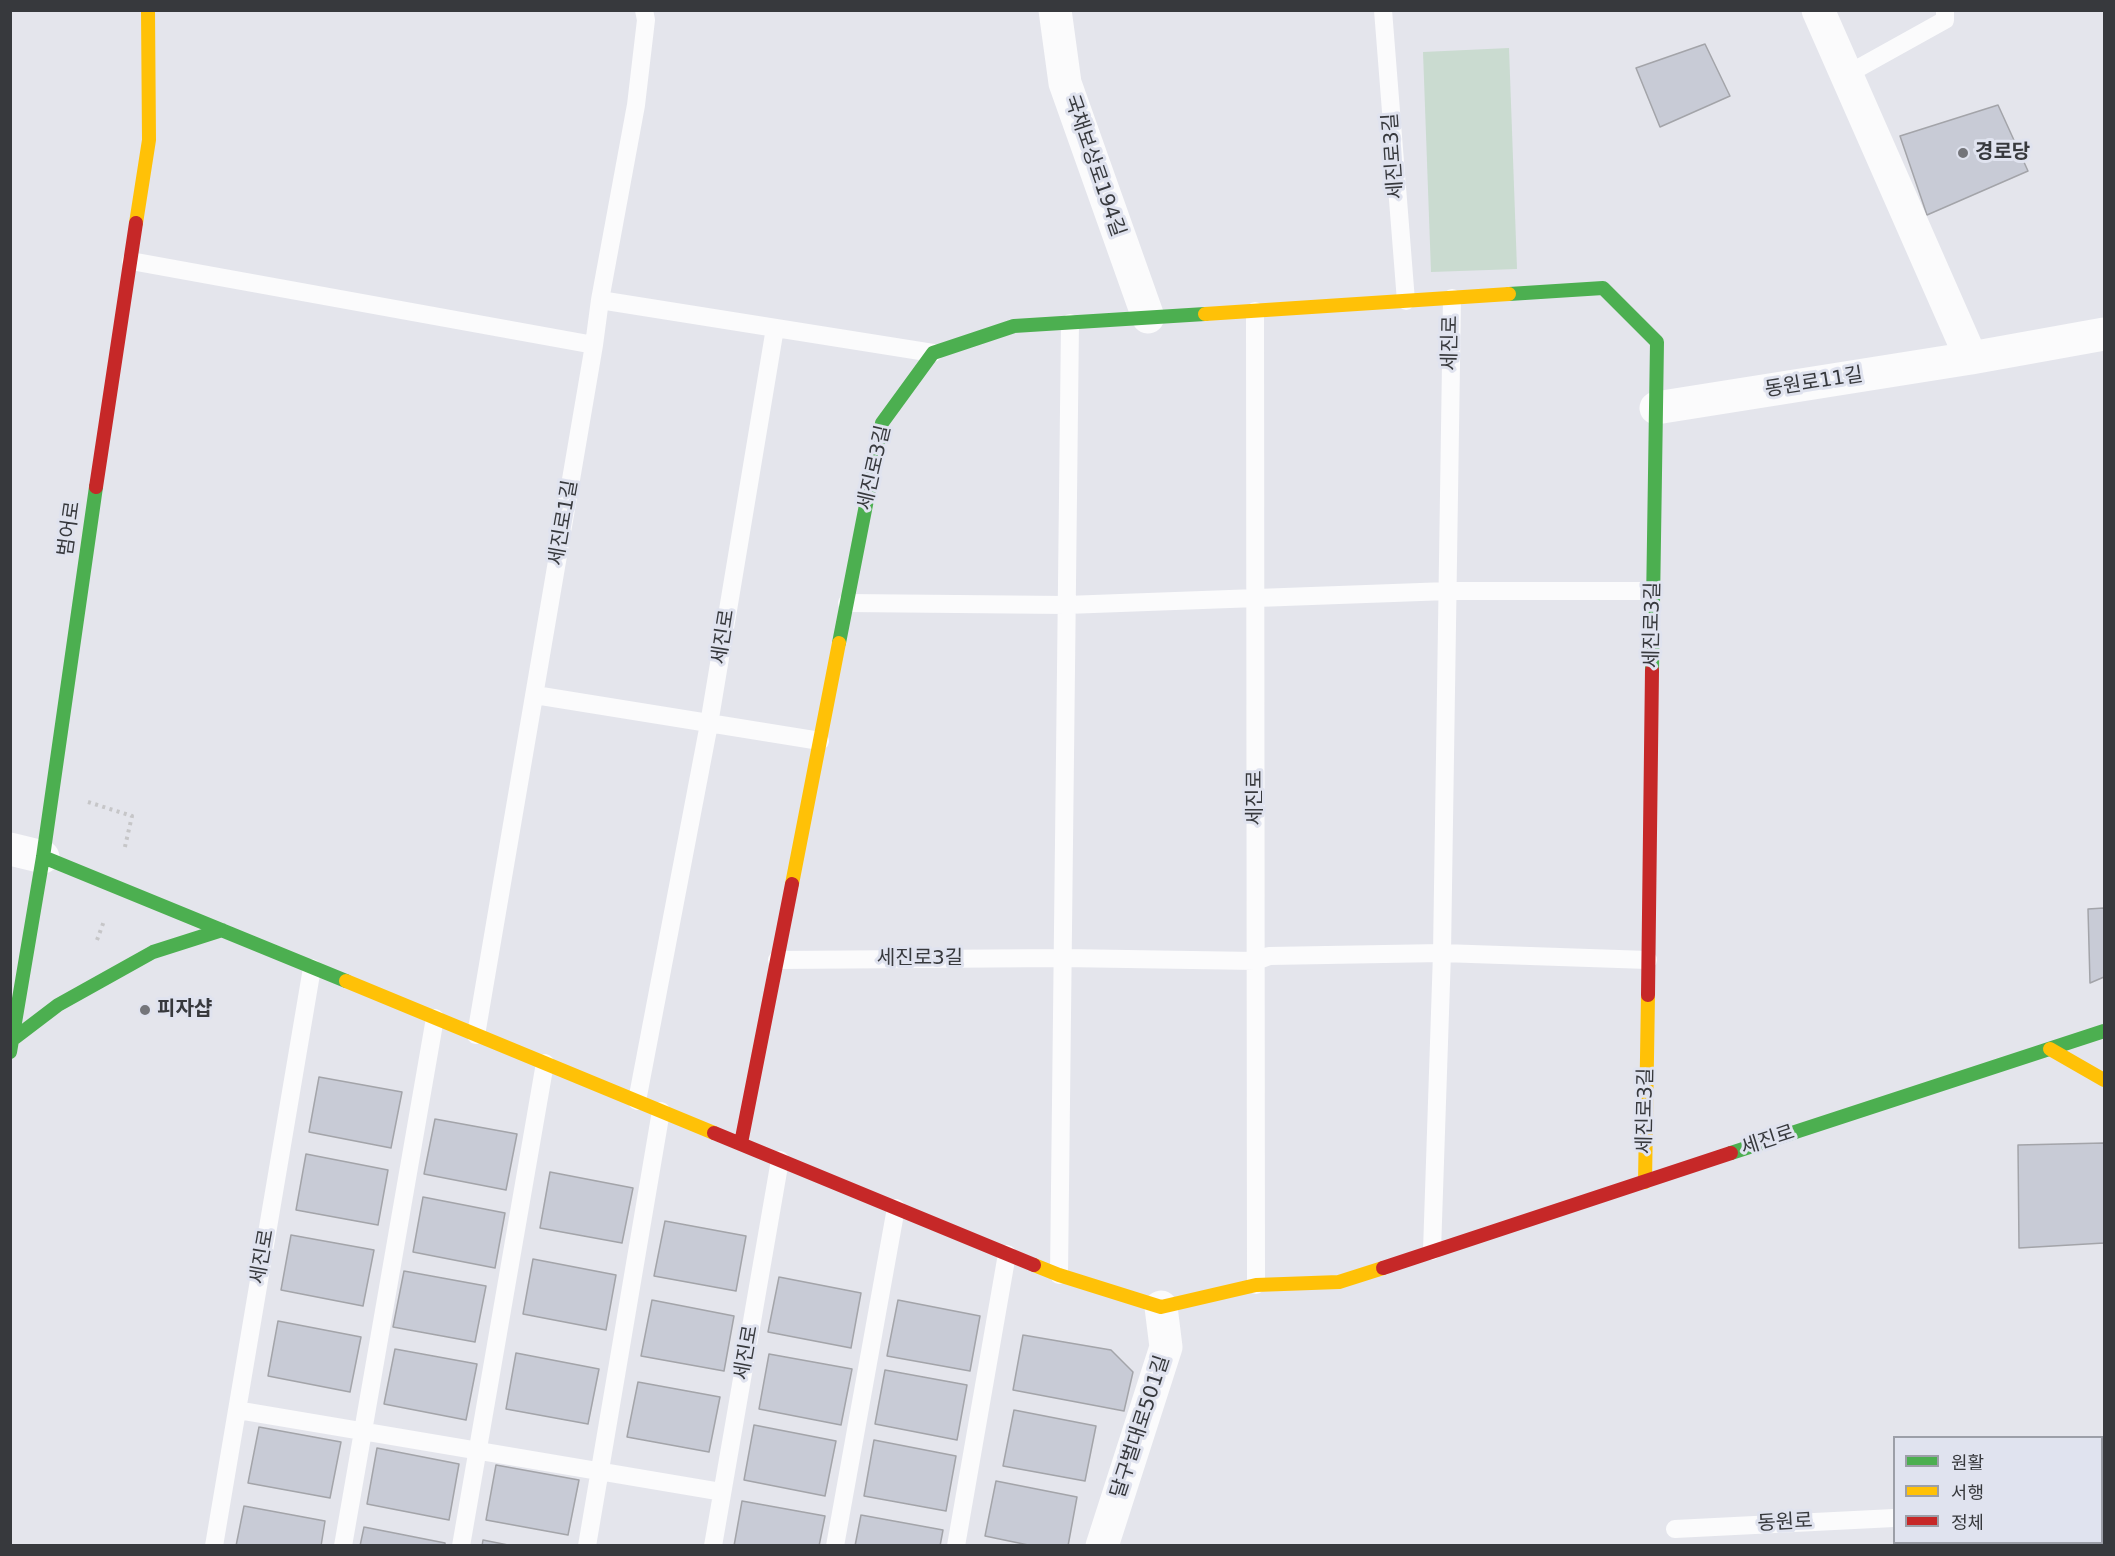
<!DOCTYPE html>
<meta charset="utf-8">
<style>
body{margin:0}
#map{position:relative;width:2115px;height:1556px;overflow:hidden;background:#e4e5ec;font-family:"DejaVu Sans","Noto Sans KR",sans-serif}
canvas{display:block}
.frame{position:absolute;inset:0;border:12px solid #37393d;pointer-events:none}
.legend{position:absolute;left:1893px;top:1436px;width:210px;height:108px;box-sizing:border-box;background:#e0e3ef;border:2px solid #9c9fa8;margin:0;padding:8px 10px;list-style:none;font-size:18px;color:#37393d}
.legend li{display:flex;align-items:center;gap:12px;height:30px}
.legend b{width:30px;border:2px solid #9c9fa8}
</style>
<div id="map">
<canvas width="2115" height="1556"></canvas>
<div class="frame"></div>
<ul class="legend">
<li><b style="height:8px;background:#4caf50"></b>원활</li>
<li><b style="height:8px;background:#ffc107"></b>서행</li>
<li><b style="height:8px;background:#c62828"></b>정체</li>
</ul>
</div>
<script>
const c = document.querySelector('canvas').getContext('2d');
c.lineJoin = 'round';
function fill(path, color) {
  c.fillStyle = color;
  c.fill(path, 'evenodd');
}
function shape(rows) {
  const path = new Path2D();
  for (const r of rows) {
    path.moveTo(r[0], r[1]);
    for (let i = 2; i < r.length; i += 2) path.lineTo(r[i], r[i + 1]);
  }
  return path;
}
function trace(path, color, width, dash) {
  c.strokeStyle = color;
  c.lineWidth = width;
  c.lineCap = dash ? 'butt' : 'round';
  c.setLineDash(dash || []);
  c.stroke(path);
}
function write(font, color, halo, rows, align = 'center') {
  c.font = font + ' "DejaVu Sans","Noto Sans KR",sans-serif';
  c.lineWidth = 6;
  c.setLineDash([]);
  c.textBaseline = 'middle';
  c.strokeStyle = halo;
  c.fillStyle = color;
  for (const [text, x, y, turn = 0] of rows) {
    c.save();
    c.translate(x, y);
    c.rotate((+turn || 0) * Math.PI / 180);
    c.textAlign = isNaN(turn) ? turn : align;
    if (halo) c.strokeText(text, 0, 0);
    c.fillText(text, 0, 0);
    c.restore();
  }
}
const green = shape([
 [1509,48,1517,269,1431,272,1423,52]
]);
const building = shape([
 [1705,44,1730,96,1660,127,1636,68,1705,44],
 [1998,105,2028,171,1927,215,1900,136,1998,105],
 [2104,908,2104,977,2090,983,2088,909,2104,908],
 [319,1077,402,1092,391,1148,309,1132,319,1077],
 [435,1119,517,1134,506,1190,424,1174,435,1119],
 [2104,1143,2104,1243,2019,1248,2018,1145,2104,1143],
 [306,1154,388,1170,378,1225,296,1210,306,1154],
 [550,1172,633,1188,622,1243,540,1228,550,1172],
 [423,1197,505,1213,495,1268,413,1252,423,1197],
 [665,1221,746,1236,736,1291,654,1276,665,1221],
 [291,1235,374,1250,363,1306,281,1290,291,1235],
 [533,1259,616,1275,606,1330,523,1314,533,1259],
 [404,1271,486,1286,475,1342,393,1327,404,1271],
 [779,1277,861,1293,851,1348,768,1332,779,1277],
 [652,1300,734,1316,724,1371,641,1356,652,1300],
 [898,1300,980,1316,970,1371,887,1356,898,1300],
 [278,1321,361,1337,350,1392,268,1376,278,1321],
 [1023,1335,1111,1350,1133,1372,1124,1411,1013,1390,1023,1335],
 [395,1349,477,1364,466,1420,384,1404,395,1349],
 [516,1353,599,1369,588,1424,506,1409,516,1353],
 [769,1354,852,1369,841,1425,759,1409,769,1354],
 [885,1370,967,1385,957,1440,875,1424,885,1370],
 [638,1382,720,1397,709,1452,627,1437,638,1382],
 [1014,1410,1096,1426,1085,1481,1003,1466,1014,1410],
 [754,1425,836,1441,825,1496,744,1480,754,1425],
 [259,1427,341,1442,330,1498,248,1483,259,1427],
 [874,1440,956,1456,946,1511,864,1496,874,1440],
 [377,1448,459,1464,449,1520,367,1504,377,1448],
 [496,1465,579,1480,568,1535,486,1520,496,1465],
 [996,1481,1077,1497,1068,1546,1033,1546,985,1536,996,1481],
 [742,1501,825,1516,819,1546,734,1546,742,1501],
 [244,1506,325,1521,321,1546,236,1546,244,1506],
 [861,1515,943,1530,940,1546,855,1546,861,1515],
 [364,1527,445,1543,445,1546,360,1546,364,1527],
 [483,1540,513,1546,482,1546,483,1540]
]);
const path = shape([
 [88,802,132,816,124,851],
 [97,940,104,921]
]);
const lane = shape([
 [1383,10,1406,301],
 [1846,75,1945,20,1945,10],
 [131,261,594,345],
 [600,300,933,353],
 [1255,311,1256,1285],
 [847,603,1066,605,1448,591,1654,591],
 [535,695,820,741],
 [777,960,1063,958,1256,961,1269,956,1442,953,1648,960],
 [476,1035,594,345,600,300,636,105,646,20,644,10],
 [637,1101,709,724,775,328],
 [1432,1251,1442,953,1452,298],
 [1059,1275,1070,323],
 [237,1410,722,1492],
 [2102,1510,2104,1510],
 [1675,1529,1894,1518],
 [1919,1542,1919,1546],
 [214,1546,312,968],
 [343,1546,435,1018],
 [461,1546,545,1063],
 [587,1546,661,1111],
 [713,1546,780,1160],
 [835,1546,896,1208],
 [956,1546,1007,1254]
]);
const street = shape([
 [1055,10,1065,83,1148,317],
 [1818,10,1971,358,2104,334],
 [1656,408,1971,358],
 [10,849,43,857],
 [1102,1546,1166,1347,1161,1307]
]);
const fast = shape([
 [1509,294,1603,288,1657,342,1652,670],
 [839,643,882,423,933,353,1014,326,1205,314],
 [43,857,346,981],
 [12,1040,58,1005,153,952,222,930],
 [10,1052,43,857,96,487],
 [1731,1153,2104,1031]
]);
const slow = shape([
 [136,223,149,140,148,10],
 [1205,314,1509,294],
 [792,884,839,643],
 [346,981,714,1133],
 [2050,1049,2104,1080],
 [1645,1182,1648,995],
 [1034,1265,1059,1275,1161,1307,1256,1285,1339,1282,1383,1268]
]);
const jam = shape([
 [96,487,136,223],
 [1648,995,1652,670],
 [714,1133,1034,1265],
 [741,1143,792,884],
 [1383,1268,1731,1153]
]);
const markers = [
 [1963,153,6,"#74757a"],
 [145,1010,6,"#74757a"]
];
const poiNames = [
 ["경로당",1975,153],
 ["피자샵",157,1010]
];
const streetNames = [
 ["세진로3길",1394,156,-94],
 ["국채보상로194길",1094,166,71],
 ["세진로",1451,343,-89],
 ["동원로11길",1814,383,-9],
 ["세진로3길",875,468,-77],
 ["세진로1길",564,523,-80],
 ["범어로",70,529,-82],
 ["세진로3길",1653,625,-89],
 ["세진로",724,637,-81],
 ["세진로",1256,798,-90],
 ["세진로3길",920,959],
 ["세진로3길",1646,1111,-89],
 ["세진로",1768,1141,-18],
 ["세진로",263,1257,-80],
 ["세진로",747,1353,-80],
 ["달구벌대로501길",1141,1427,-72],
 ["동원로",1785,1523,-3]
];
fill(green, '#cadbd0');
fill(building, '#c8cbd6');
trace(building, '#a3a4a9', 1.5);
trace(path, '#c6c6c8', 4, [3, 4.5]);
trace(lane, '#fbfbfc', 18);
trace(street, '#fbfbfc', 33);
trace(fast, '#4caf50', 14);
trace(slow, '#ffc107', 14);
trace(jam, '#c62828', 14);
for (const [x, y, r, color] of markers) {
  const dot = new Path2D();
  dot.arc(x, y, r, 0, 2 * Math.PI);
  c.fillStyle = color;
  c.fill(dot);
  trace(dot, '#e0e3ef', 2);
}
write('bold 20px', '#37393d', '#e0e3ef', poiNames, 'left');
write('20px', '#37393d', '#e0e3ef', streetNames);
</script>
